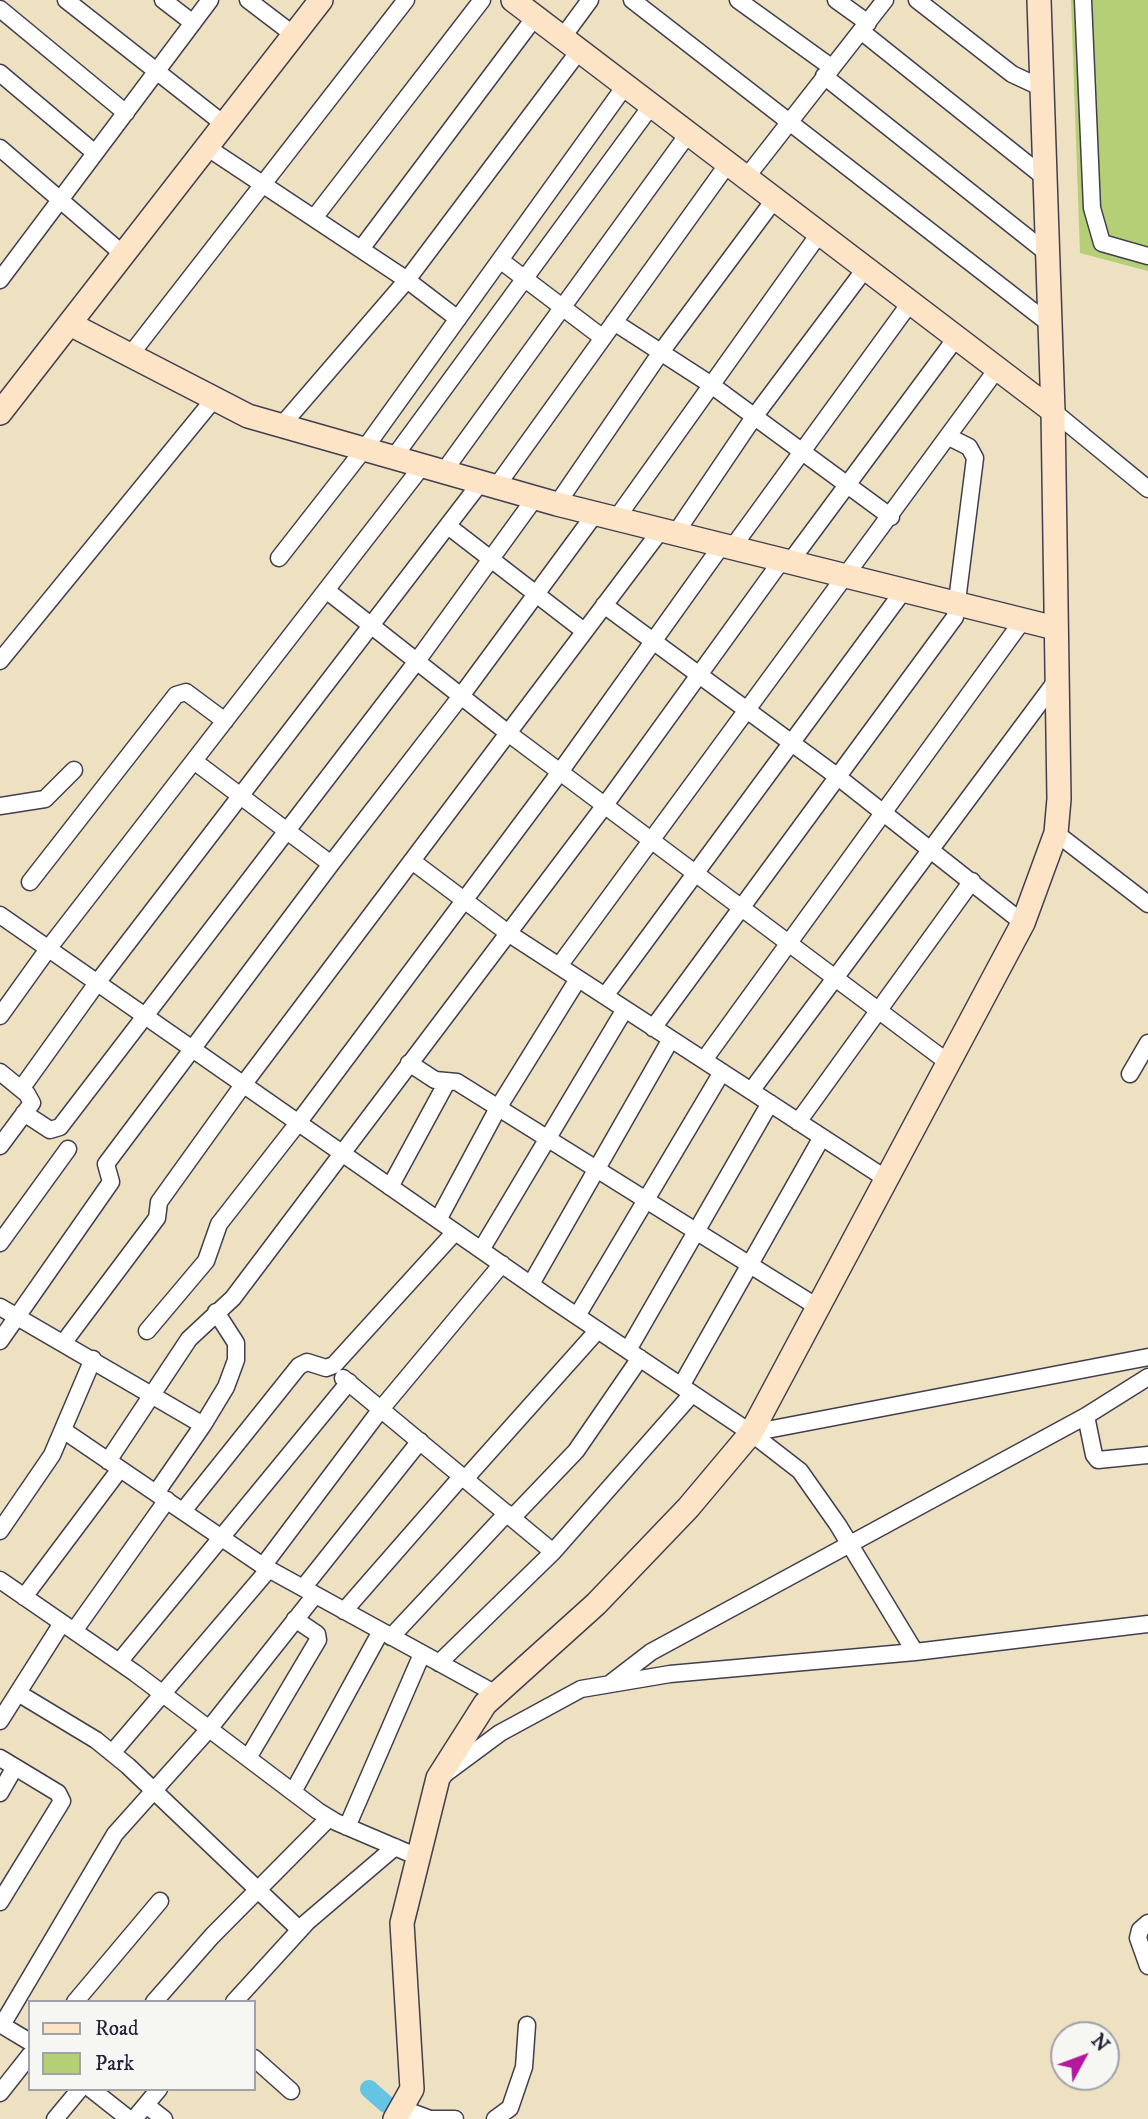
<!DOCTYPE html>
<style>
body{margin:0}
#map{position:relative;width:1148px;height:2119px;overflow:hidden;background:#eee1c2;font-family:"IM FELL DW Pica",serif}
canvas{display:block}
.legend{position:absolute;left:28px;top:2000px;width:228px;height:91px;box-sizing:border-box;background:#f6f6f2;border:2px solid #a1a1a9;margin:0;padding:9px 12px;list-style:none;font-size:21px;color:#22223b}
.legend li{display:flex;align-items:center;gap:14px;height:35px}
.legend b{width:35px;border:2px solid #a1a1a9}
.north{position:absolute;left:1050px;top:2021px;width:70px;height:70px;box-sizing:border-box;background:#f6f6f2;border:2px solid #a1a1a9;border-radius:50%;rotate:49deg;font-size:19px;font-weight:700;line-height:28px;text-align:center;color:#22223b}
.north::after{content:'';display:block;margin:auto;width:24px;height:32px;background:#b5179e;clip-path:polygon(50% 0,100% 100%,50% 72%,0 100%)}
</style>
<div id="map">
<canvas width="1148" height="2119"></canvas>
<ul class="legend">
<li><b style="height:9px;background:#fee4c6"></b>Road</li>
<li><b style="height:19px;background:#b4cf75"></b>Park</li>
</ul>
<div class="north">N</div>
</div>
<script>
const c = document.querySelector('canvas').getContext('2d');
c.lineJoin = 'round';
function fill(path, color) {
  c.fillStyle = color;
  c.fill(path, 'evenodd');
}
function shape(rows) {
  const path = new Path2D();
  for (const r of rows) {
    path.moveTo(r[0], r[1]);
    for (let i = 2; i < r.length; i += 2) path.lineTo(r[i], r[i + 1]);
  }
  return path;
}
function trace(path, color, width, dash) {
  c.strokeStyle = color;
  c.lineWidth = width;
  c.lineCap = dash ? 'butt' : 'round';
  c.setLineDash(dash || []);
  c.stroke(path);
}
const green = shape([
 [1071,0,1148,0,1148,271,1080,253]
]);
const canal = shape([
 [369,2089,386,2104]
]);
const street = shape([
 [66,0,225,125],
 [163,0,193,23],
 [248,0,294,35],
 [632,0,1051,325],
 [738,0,831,67],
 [836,0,868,23],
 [917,0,1012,74,1042,88],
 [1083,0,1092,208,1102,243,1148,256],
 [0,9,126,113],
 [861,31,1044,177],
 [562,38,590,0],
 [0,73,95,153],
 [824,76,1047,253],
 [0,148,124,255],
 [208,148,407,280,458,319],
 [745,179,885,0],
 [314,218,482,0],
 [361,249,535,17],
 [500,260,603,338],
 [0,280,210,0],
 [614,322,710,384,891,517],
 [131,354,406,0],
 [1053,411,1148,489],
 [282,425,407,280,579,51],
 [394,457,651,106],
 [444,471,688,134],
 [496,487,727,165],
 [557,504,661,352,774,200],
 [616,519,819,234],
 [448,526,584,631],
 [675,534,754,417,865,269],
 [732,548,910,303],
 [279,558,365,448,625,86],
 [790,562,956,338],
 [326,590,508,733,950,1064],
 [604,605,838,777,1023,923],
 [0,661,214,399],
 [194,761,331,864],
 [0,806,45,799,74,770],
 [1056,833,1148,904],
 [412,861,508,933,888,1180],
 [30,882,176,695,186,692,225,721],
 [0,915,550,1298,751,1433,800,1471,838,1525,915,1652],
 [559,966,997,369],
 [605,996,904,590],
 [0,1016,48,949,423,465],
 [653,1028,955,617,975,458,969,447,949,437],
 [704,1060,1023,620],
 [409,1063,435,1080,457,1082,819,1308],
 [0,1072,27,1094,32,1103,0,1146],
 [1130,1074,1148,1043],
 [21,1089,97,983,481,482],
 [751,1091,1056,681],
 [24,1113,50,1130,60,1127,417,661,535,498],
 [798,1122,972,881],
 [390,1187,447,1082],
 [438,1220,498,1108,578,979],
 [0,1243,68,1149],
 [481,1250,625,1009],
 [531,1284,671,1039],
 [0,1307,203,1425],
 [577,1316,722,1072],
 [147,1331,206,1261,219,1224,298,1123,560,772,722,545],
 [0,1341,111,1182,106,1164,331,864,461,696,595,514],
 [64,1342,157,1218,159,1202,243,1085,661,530],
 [628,1350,770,1103],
 [343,1378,553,1552],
 [681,1386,822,1137],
 [1086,1416,1094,1455,1098,1460,1148,1455],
 [63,1430,263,1566,496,1694],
 [751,1433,1148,1357],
 [108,1461,189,1339,233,1298,605,805,782,560],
 [465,1479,598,1330],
 [156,1493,203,1425,226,1387,236,1360,236,1343,216,1312],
 [183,1511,299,1366,307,1362,326,1368,334,1365,455,1232],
 [512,1518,576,1451,640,1358],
 [0,1531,52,1455,93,1359],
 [263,1566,381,1409,502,1264],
 [0,1580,135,1673,318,1811,336,1822,418,1857],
 [303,1588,420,1441],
 [24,1597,120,1469],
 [344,1611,462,1476],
 [74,1631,167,1500],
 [391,1637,507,1513],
 [119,1662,349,1382],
 [439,1663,553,1552,692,1394],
 [612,1682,651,1652,1086,1416,1148,1377],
 [18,1693,96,1740,128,1766,300,1930],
 [0,1721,62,1623],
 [112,1753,269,1569],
 [0,1758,58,1793,62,1801,0,1902],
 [248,1758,318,1640,317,1634,295,1619],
 [446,1773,500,1733,581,1689,670,1674,915,1652,1148,1624],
 [293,1792,381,1631],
 [0,1793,15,1767],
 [347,1827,422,1654],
 [1148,1923,1140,1930,1138,1938,1148,1966],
 [75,2002,160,1901],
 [154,2002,212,1936,329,1818],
 [234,2002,307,1922,395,1847],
 [0,2024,30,2042],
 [2,2025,115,1834,209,1729,315,1595],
 [254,2058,291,2091],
 [91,2089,129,2119],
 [0,2093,30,2055],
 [146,2105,164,2119],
 [403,2109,430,2119,455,2119],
 [55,2119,80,2089],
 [134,2119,159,2089],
 [495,2119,510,2108,524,2067,527,2025]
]);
const secondary = shape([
 [513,0,1053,411],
 [70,324,248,416,557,504,1055,628],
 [0,413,321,0],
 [395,2119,412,2089,402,1923,438,1778,485,1704,596,1604,688,1508,751,1433,1023,923,1056,833,1059,799,1053,411,1039,0]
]);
fill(green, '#b4cf75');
trace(canal, '#64c4e3', 18);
trace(street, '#413f4f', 19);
trace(secondary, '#413f4f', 26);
trace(street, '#fff', 16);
trace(secondary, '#fee4c6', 23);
</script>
